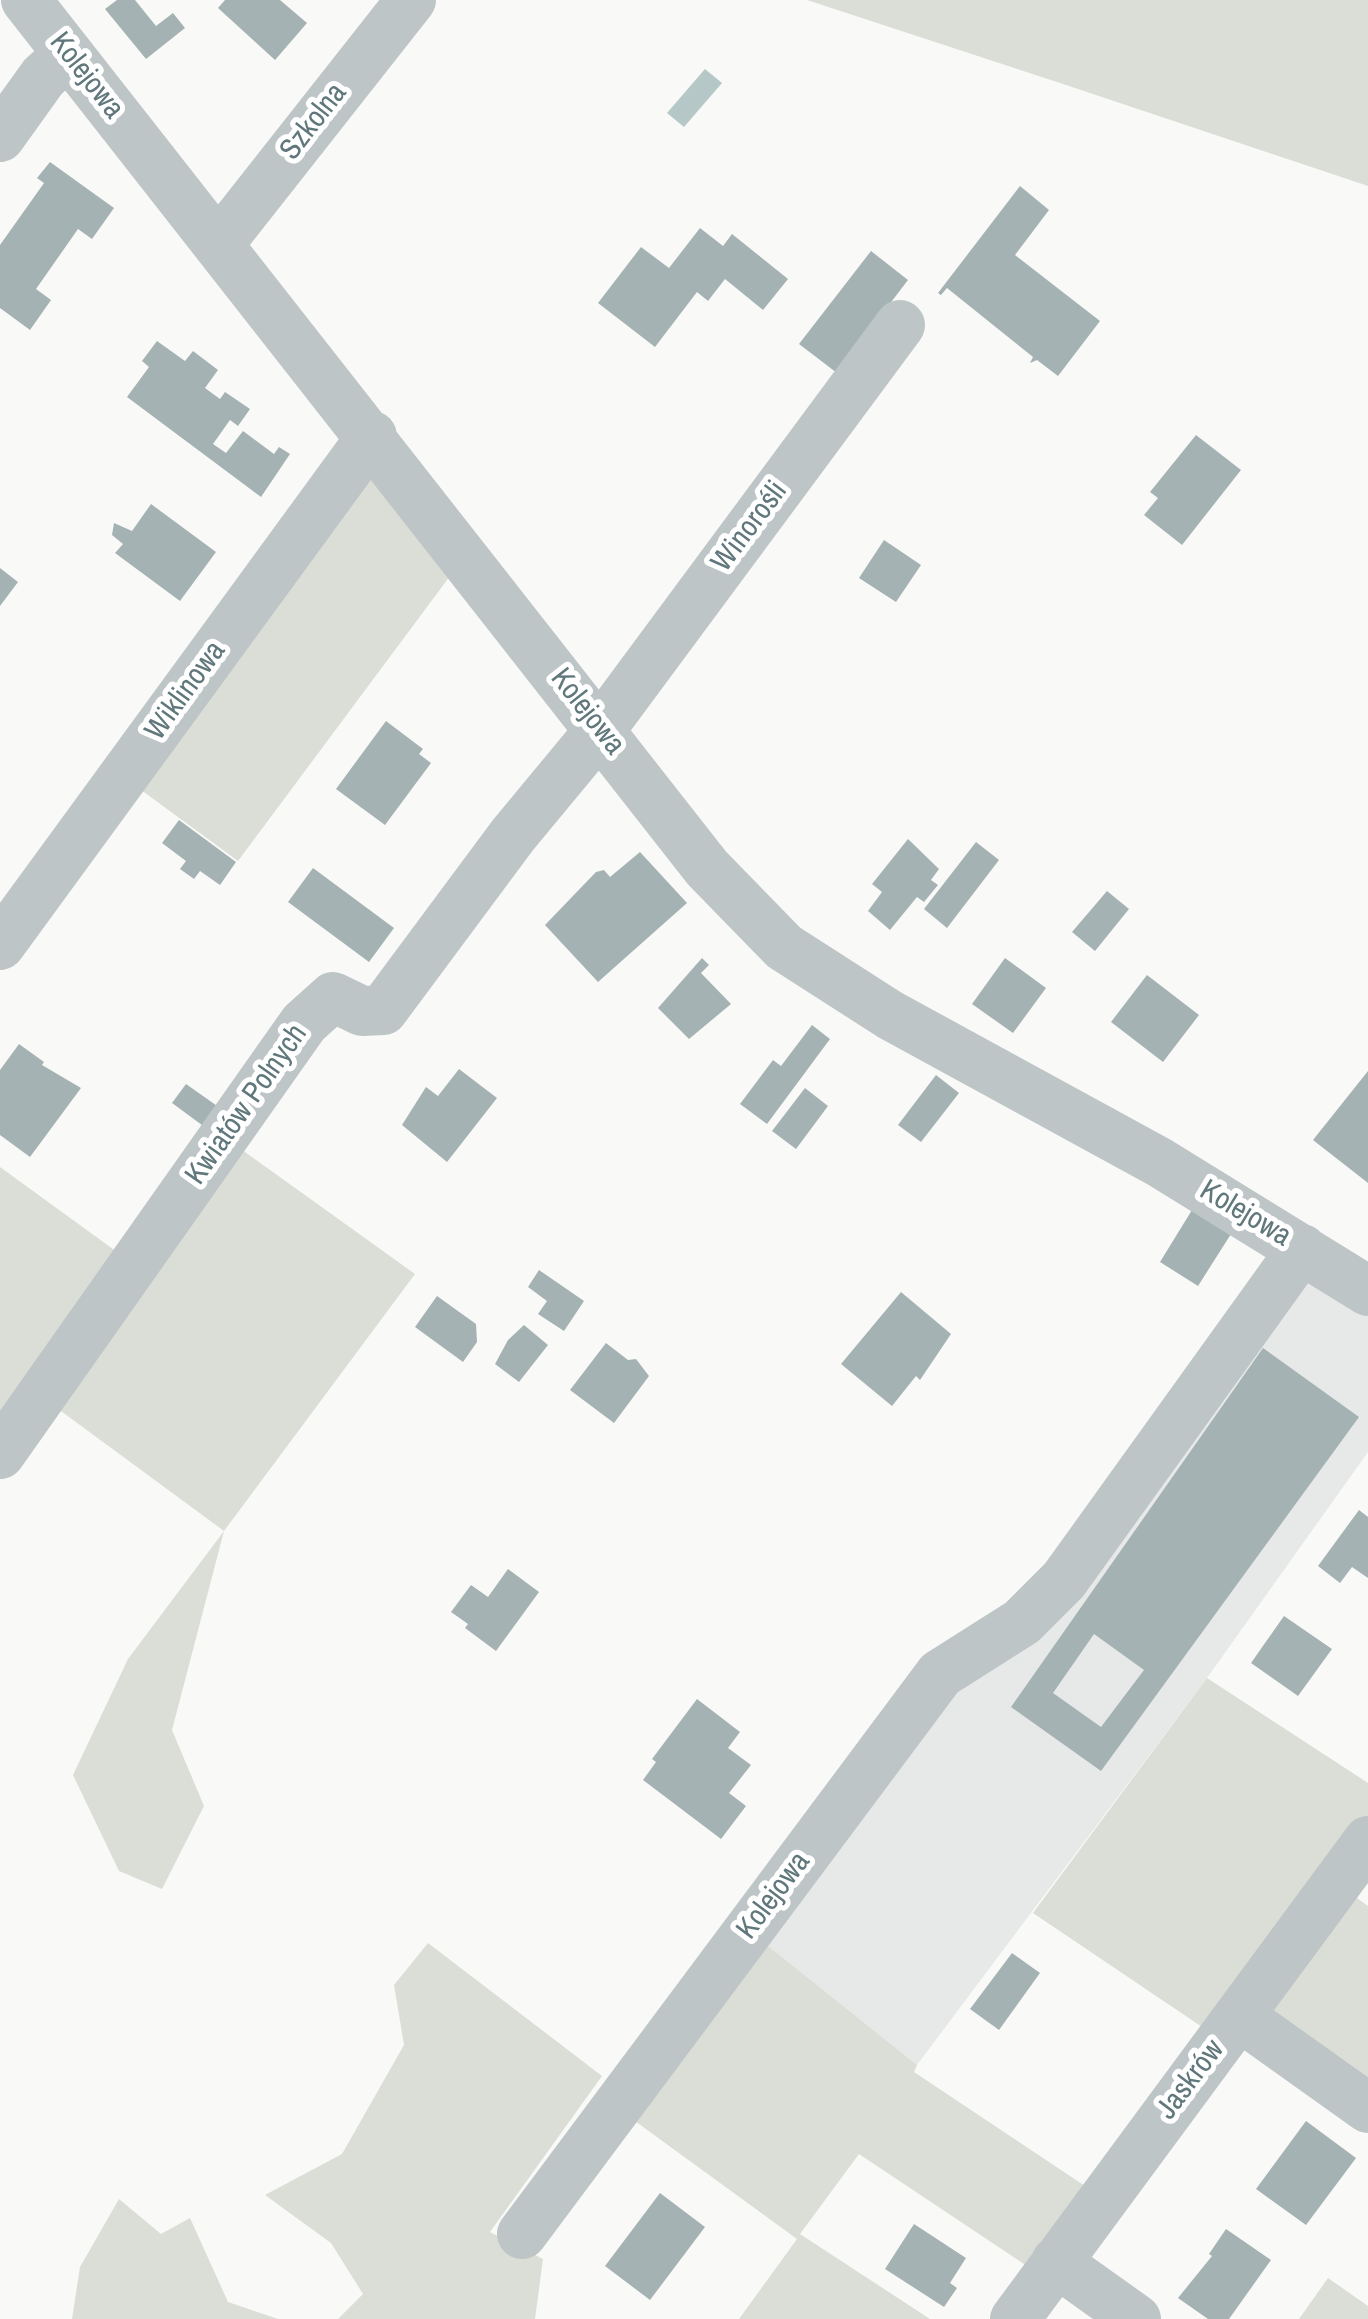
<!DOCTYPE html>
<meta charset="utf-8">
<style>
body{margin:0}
canvas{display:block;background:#f9f9f7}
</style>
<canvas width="1368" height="2319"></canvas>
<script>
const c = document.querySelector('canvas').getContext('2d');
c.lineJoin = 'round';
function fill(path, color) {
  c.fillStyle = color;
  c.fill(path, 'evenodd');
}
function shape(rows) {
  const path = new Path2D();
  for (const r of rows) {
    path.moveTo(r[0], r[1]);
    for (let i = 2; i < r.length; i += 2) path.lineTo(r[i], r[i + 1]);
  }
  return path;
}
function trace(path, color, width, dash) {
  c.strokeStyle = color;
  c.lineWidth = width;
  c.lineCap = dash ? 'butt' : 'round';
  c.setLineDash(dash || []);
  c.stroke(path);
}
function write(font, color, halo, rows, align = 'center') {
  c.font = font + ' "Archivo Narrow",sans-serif';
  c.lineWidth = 10;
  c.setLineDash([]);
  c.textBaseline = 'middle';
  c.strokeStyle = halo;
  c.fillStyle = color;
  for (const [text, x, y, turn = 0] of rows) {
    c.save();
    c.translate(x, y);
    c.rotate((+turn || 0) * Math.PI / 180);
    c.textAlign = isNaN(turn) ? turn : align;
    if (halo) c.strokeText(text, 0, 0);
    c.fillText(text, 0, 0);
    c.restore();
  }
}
const built = shape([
 [1304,1271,1368,1313,1368,1452,1207,1678,917,2065,762,1941,879,1786]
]);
const green = shape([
 [807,0,1368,0,1368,186,1063,84],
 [366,472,450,576,238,861,137,787],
 [238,1147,415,1274,224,1531,172,1730,204,1806,162,1889,119,1871,73,1775,128,1659,224,1531,50,1403],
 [0,1167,117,1252,0,1413],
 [1207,1678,1368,1783,1368,1817,1211,2033,1033,1913],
 [1347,1891,1368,1906,1368,2092,1267,2019],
 [762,1941,917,2065,914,2072,1094,2192,1036,2272,859,2154,800,2234,930,2319,739,2319,797,2239,628,2116],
 [428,1943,602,2076,490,2232,543,2259,535,2319,338,2319,363,2294,331,2243,265,2195,342,2154,404,2045,394,1985],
 [119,2199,161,2234,190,2218,228,2302,278,2319,72,2319,80,2267],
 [1328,2278,1368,2306,1368,2319,1299,2319]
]);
const water = shape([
 [705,69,722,83,684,127,667,113]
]);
const building = shape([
 [117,0,135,0,156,26,173,13,185,28,146,59,105,9],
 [225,0,280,0,307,23,275,60,218,8],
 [50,162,114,208,92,239,78,229,36,289,51,300,30,330,0,308,0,245,44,183,37,178],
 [1020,186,1049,210,1015,255,1100,321,1058,376,1037,360,1030,363,1033,357,947,288,941,295,938,293],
 [700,228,723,246,732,234,788,279,763,310,725,279,708,301,697,292,655,347,598,303,641,247,669,268],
 [871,251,908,280,837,373,799,344],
 [157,341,185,361,193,351,218,370,205,388,220,399,225,392,250,409,238,426,230,420,213,444,226,453,243,431,274,454,279,447,290,454,261,497,127,397,149,367,142,361],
 [1196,435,1241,470,1182,545,1144,515,1158,498,1150,492],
 [151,504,216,552,180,601,115,553,123,544,112,535,114,523,132,531],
 [884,540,921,565,896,602,859,578],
 [0,568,18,582,0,606],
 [386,721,423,749,419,754,431,763,385,825,336,789],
 [179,820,236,862,220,885,200,871,194,879,180,869,186,861,162,843],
 [908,839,939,869,931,880,938,885,924,902,917,897,890,930,868,911,882,892,872,884],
 [976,842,999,860,947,928,924,909],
 [640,852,687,903,598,982,545,925,596,872,604,870,610,877],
 [313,868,394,928,369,962,288,902],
 [1107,891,1129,909,1095,951,1072,932],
 [702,958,709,965,701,973,731,1004,689,1039,658,1008],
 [1005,958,1046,988,1013,1033,972,1004],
 [1147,975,1199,1015,1163,1062,1111,1022],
 [812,1025,830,1039,767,1124,740,1104,773,1060,781,1066],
 [19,1044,44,1062,42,1065,81,1088,30,1157,0,1135,0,1070],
 [459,1069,497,1098,447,1162,402,1125,426,1087,438,1096],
 [1368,1071,1368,1183,1313,1140],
 [936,1075,959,1093,921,1142,898,1125],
 [186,1084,220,1108,206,1128,172,1103],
 [805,1088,828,1106,796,1149,772,1131],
 [1192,1210,1231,1234,1198,1286,1160,1262],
 [539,1270,584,1301,564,1331,538,1314,547,1301,528,1287],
 [901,1292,951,1334,920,1380,916,1376,892,1406,841,1364],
 [437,1296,476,1324,477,1342,463,1362,415,1327],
 [524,1325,548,1345,519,1382,495,1364,508,1340],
 [606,1343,628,1360,636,1359,649,1376,614,1423,570,1390],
 [1263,1348,1359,1417,1101,1771,1011,1707],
 [1094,1634,1144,1670,1101,1727,1053,1693],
 [1359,1510,1368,1517,1368,1578,1352,1567,1340,1583,1318,1566],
 [508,1569,539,1592,496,1651,465,1628,468,1624,451,1612,471,1585,488,1597],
 [1284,1616,1332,1649,1298,1696,1251,1663],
 [697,1699,740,1732,728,1748,751,1765,729,1793,746,1806,721,1839,643,1780,656,1762,652,1759],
 [1012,1953,1040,1973,999,2030,970,2009],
 [1306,2121,1356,2158,1306,2225,1256,2189],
 [660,2193,705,2227,650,2300,605,2266],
 [914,2224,966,2258,950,2283,957,2288,944,2307,885,2269],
 [1226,2229,1271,2260,1229,2319,1208,2319,1178,2298,1212,2256,1209,2254]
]);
const minor = shape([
 [26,0,707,868,784,947,890,1015,1159,1162,1368,1291],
 [0,137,43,77,68,54],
 [218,245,411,0],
 [0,945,372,436],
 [0,1454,304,1023,333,997,362,1011,383,1010,513,835,600,730,900,325],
 [1239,2016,1368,2108],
 [522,2234,940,1674,1022,1622,1064,1580,1302,1249],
 [1056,2262,1136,2319],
 [1015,2319,1368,1841]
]);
const streetNames = [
 ["Kolejowa",86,76,52],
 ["Szkolna",314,122,-52],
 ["Winorośli",750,527,-53],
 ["Wiklinowa",186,691,-54],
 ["Kolejowa",587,712,52],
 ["Kwiatów Polnych",247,1105,-55],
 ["Kolejowa",1245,1214,31],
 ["Kolejowa",774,1896,-53],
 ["Jaskrów",1191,2080,-53]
];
fill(built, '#e7e9e8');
fill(green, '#dbded6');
fill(water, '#b5c7c7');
fill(building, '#a5b2b4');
trace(minor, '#bec5c7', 50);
write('30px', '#60777b', '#fff', streetNames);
</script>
